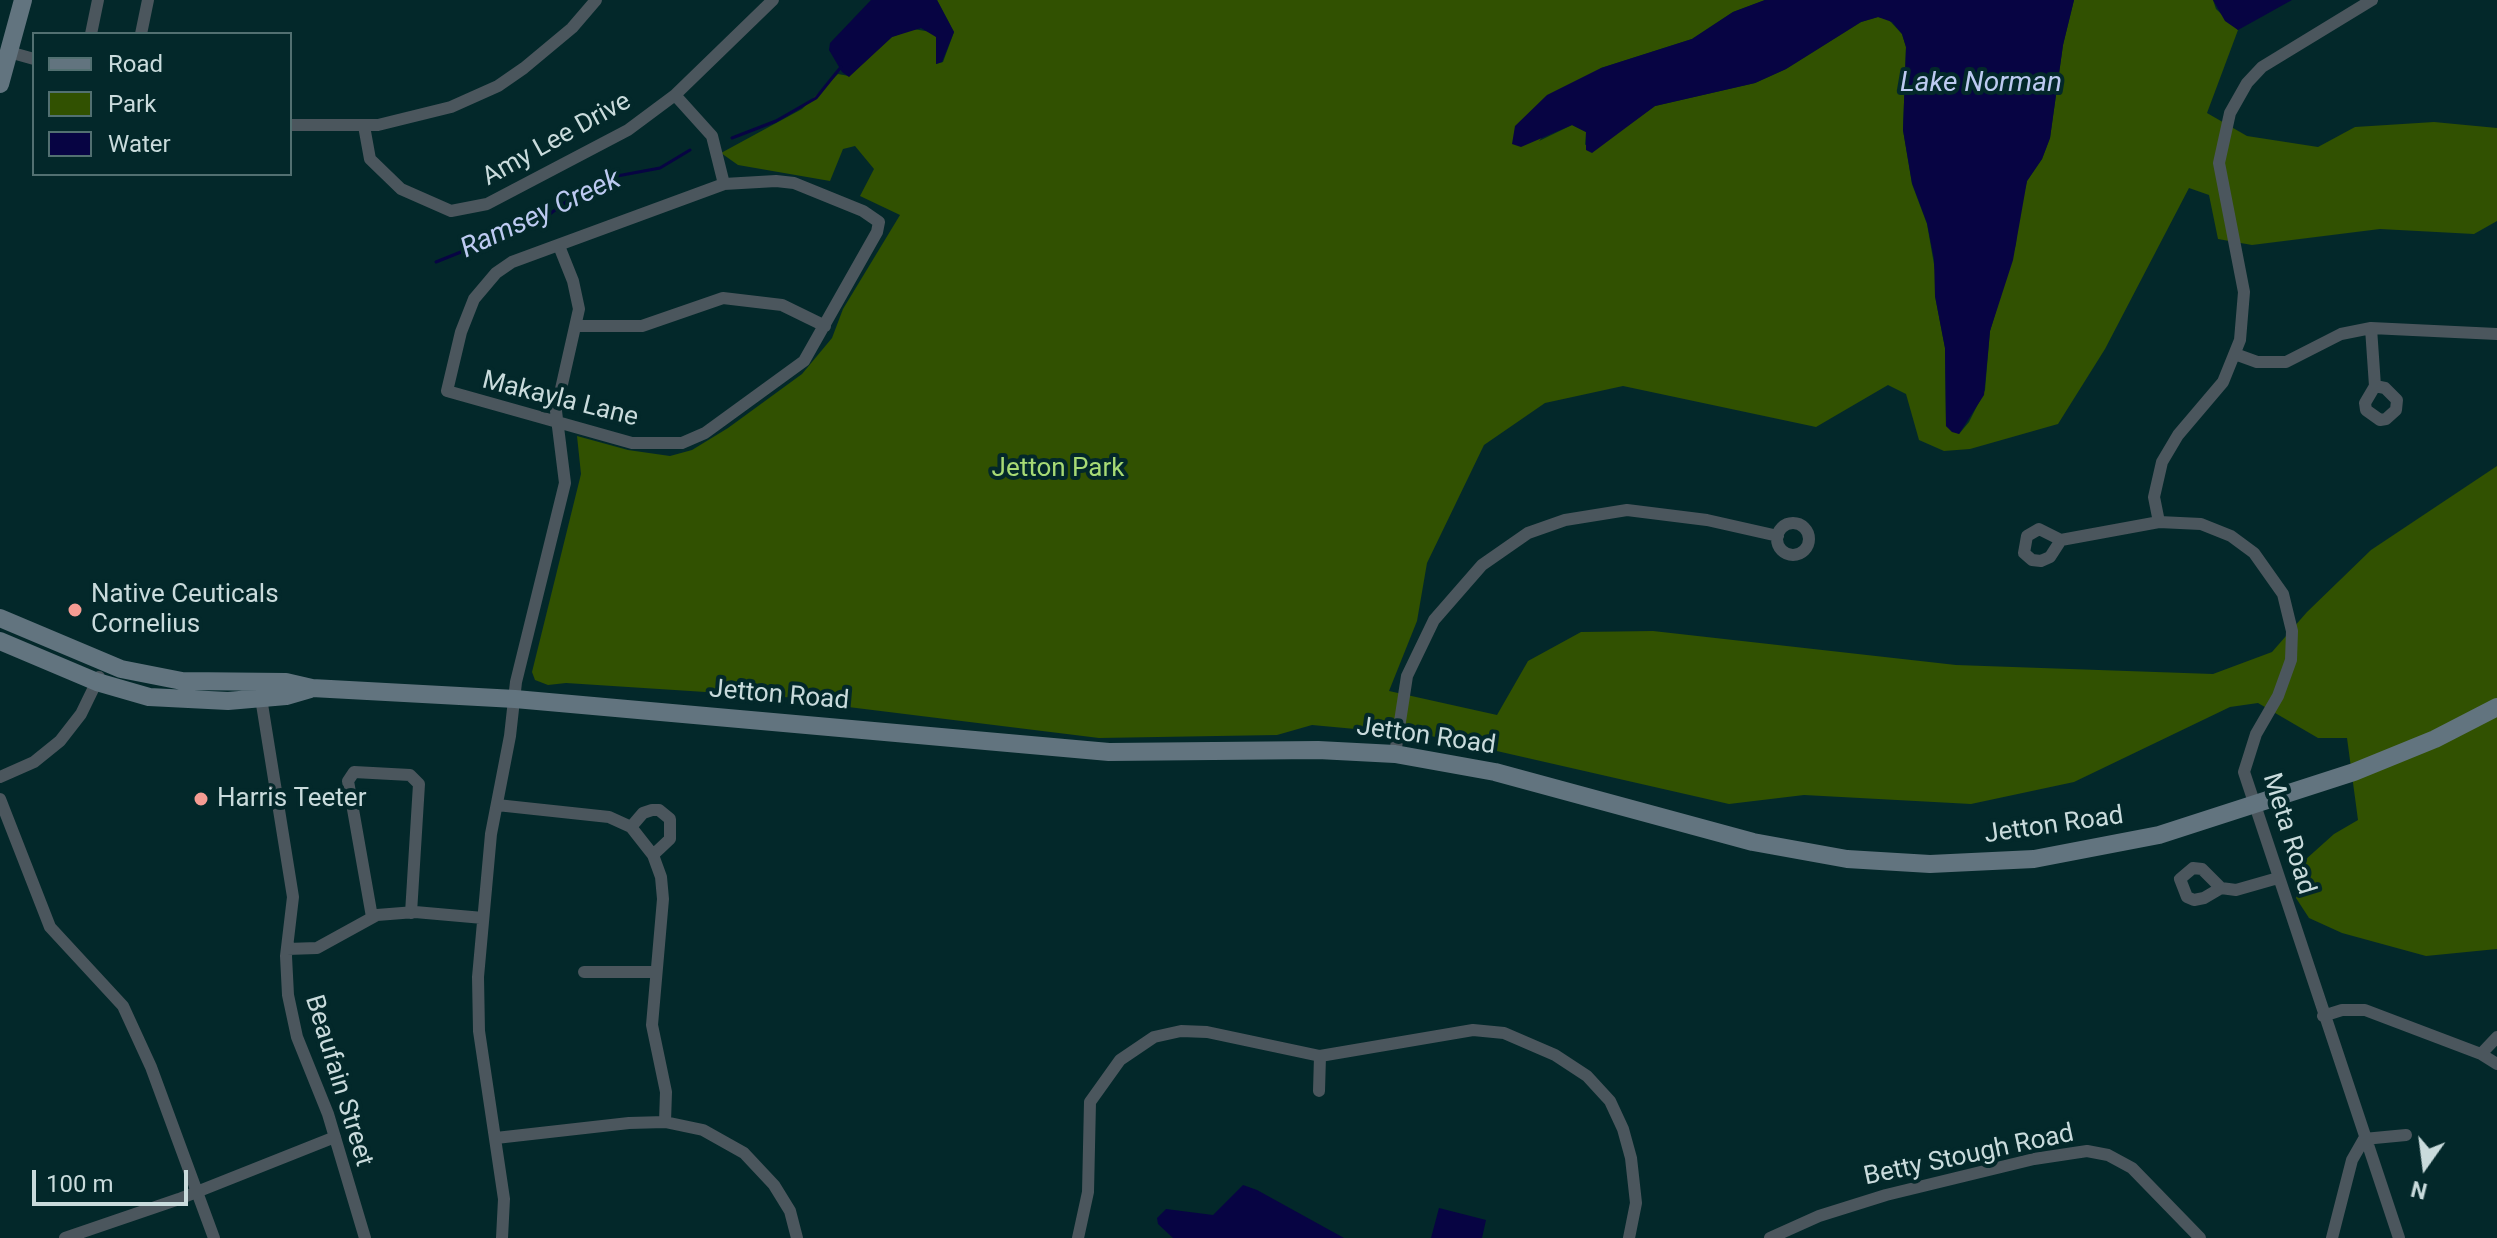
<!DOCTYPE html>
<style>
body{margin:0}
#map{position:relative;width:2497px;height:1238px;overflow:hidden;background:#03282a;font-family:Roboto,sans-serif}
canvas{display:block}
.legend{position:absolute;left:32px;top:32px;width:260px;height:144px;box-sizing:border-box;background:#03282a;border:2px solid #527071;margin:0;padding:10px 14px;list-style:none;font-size:24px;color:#c9dbdc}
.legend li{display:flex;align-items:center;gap:16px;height:40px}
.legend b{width:40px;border:2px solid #527071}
.north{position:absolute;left:2385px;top:1126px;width:80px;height:80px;-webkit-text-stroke:6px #03282a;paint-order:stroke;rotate:194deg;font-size:22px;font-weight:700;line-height:32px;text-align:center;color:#c9dbdc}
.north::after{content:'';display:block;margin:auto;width:28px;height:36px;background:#c9dbdc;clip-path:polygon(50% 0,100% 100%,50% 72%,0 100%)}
.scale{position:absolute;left:32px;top:1170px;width:156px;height:36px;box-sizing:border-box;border:4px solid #c9dbdc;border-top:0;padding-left:10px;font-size:24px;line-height:28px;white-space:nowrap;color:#c9dbdc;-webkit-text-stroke:6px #03282a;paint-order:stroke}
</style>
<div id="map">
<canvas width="2497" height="1238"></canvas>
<ul class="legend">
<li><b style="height:10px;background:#62747f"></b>Road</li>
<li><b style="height:22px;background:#315101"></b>Park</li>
<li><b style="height:22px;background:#070443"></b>Water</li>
</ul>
<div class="north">N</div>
<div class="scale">100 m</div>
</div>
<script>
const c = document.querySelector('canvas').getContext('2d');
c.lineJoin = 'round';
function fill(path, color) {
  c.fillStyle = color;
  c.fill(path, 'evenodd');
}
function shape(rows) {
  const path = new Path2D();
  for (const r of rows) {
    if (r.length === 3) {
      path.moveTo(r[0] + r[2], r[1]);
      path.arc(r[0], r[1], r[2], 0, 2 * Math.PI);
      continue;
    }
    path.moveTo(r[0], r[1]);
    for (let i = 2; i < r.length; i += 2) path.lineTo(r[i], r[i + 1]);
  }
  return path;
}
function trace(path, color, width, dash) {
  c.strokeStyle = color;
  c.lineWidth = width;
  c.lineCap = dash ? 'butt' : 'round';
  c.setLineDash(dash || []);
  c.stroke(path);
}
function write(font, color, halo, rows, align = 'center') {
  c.font = font + ' Roboto,sans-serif';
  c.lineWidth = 8;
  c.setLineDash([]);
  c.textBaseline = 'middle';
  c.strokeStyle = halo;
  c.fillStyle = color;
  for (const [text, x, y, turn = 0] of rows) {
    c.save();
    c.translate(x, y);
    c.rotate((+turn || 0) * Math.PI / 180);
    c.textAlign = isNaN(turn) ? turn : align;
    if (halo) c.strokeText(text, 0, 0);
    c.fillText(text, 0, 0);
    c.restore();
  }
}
const green = shape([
 [937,0,1765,0,1733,12,1692,39,1601,68,1539,141,1572,125,1586,132,1585,145,1630,124,1655,106,1755,83,1786,69,1861,22,1878,17,1888,19,1902,34,1906,47,1903,130,1912,184,1927,224,1935,270,1935,296,1945,348,1946,426,1959,434,1969,422,1985,390,1990,331,2016,244,2018,216,2027,181,2042,159,2050,138,2063,45,2074,0,2213,0,2216,9,2238,30,2207,113,2247,136,2318,147,2355,127,2434,122,2497,128,2497,221,2474,234,2380,229,2252,245,2218,239,2209,195,2189,188,2105,349,2058,424,1970,449,1944,451,1919,440,1906,394,1888,385,1816,427,1623,386,1545,403,1484,445,1427,563,1417,621,1389,691,1497,715,1528,661,1581,632,1653,631,1956,665,2213,674,2272,652,2307,612,2371,550,2497,466,2497,949,2426,956,2342,933,2309,918,2296,898,2305,860,2334,834,2358,820,2347,738,2318,738,2258,703,2230,707,2074,782,1971,804,1804,795,1729,804,1431,736,1312,725,1277,735,1099,738,832,705,814,699,566,683,548,685,535,680,532,672,581,474,577,436,628,450,670,456,692,450,728,428,802,374,832,338,843,309,900,215,860,196,874,169,855,146,843,149,830,181,738,165,721,153,802,109,838,74,849,76,892,37,913,29,932,32,936,37,936,64,943,62,954,32]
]);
const water = shape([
 [871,0,937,0,954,32,942,62,936,64,936,37,921,28,892,37,849,77,842,72,829,50,830,43],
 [1765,0,2074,0,2063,45,2050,138,2042,159,2027,181,2013,260,1990,331,1984,395,1959,434,1952,432,1946,426,1945,348,1935,296,1934,259,1927,223,1912,183,1903,130,1906,47,1902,34,1892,22,1878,17,1861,22,1786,69,1755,83,1655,106,1592,153,1586,150,1586,132,1572,125,1521,147,1512,144,1515,126,1547,95,1601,68,1692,39,1733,12],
 [2213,0,2292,0,2238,30,2225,21],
 [1243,1185,1257,1190,1344,1238,1173,1238,1158,1224,1157,1218,1166,1209,1213,1215],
 [1439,1208,1486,1220,1482,1238,1431,1238]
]);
const stream = shape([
 [732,138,776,121,816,98,841,67],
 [436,262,543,219,574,196,617,176,660,168,690,150]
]);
const street = shape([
 [91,34,98,0],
 [141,34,148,0],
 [9,52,34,59],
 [675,95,712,136,724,184],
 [290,125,378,125,451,107,498,86,524,68,572,28,596,0],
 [364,126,370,159,401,189,451,211,487,204,628,130,675,95,773,0],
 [776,181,794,183,863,211,879,222,877,232,804,361,705,433,682,443,632,443,447,391,461,332,474,299,496,273,512,262,724,184,776,181],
 [578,326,642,326,723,298,782,305,825,326],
 [2371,328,2375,386,2365,403,2366,410,2380,420,2386,419,2396,410,2397,400,2385,388,2375,386],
 [2235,354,2257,362,2286,362,2341,334,2371,328,2497,334],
 [2159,522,2154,497,2162,462,2178,435,2223,382,2240,340,2244,292,2219,163,2230,113,2247,83,2262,67,2372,0],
 [1793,539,16],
 [2061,540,2050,557,2041,561,2032,560,2024,553,2027,536,2039,529,2061,540,2159,522,2201,524,2231,536,2254,553,2283,594,2292,631,2291,660,2278,696,2256,734,2244,772,2399,1238],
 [261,698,293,897,286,956,288,995,297,1037,328,1114,365,1238],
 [1395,754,1407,676,1434,620,1482,565,1528,533,1565,520,1627,510,1707,520,1778,536],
 [0,777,34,762,60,741,81,714,99,677],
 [0,799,50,927,123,1006,151,1067,214,1238],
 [497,805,609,817,631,827,653,855,661,877,663,899,652,1025,666,1092,665,1122],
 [631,827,643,813,652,810,659,810,670,819,670,839,653,855],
 [2221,888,2204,898,2194,900,2187,897,2180,879,2193,868,2202,869,2221,888,2236,890,2278,878],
 [372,917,348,781,354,772,410,775,419,784,411,913],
 [287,949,317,948,377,915,415,912,483,918],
 [584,972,655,972],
 [2323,1016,2342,1010,2365,1010,2481,1054,2497,1064],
 [2481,1054,2497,1037],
 [1319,1091,1320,1056],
 [496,1138,629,1123,665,1122,703,1130,744,1153,774,1185,790,1211,797,1238],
 [2364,1139,2406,1135],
 [65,1238,179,1199,335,1137],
 [502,1238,504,1199,479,1031,478,977,491,834,510,736,516,682,565,483,556,411,579,309,573,281,559,246],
 [1078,1238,1088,1192,1090,1102,1120,1060,1154,1037,1181,1031,1207,1032,1320,1056,1473,1030,1504,1033,1555,1055,1587,1076,1610,1101,1623,1129,1631,1158,1636,1203,1629,1238],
 [1770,1238,1819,1216,1886,1195,2034,1159,2087,1151,2108,1155,2132,1168,2200,1238],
 [2332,1238,2352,1160,2364,1139]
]);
const secondary = shape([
 [0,84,23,0],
 [0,618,121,669,182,681,286,682,312,688,515,699,1109,752,1318,750,1395,754,1495,772,1753,842,1847,859,1930,864,2034,859,2159,835,2354,772,2435,739,2497,707],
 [0,641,97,682,149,697,228,701,286,696,310,689]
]);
const markers = [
 [75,610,8,"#f59c93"],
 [201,799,8,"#f59c93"]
];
const streetNames = [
 ["Amy Lee Drive",557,140,-29],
 ["Makayla Lane",560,400,14],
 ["Jetton Road",779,696,5],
 ["Jetton Road",1426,737,8],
 ["Jetton Road",2054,826,-8],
 ["Meta Road",2288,834,73],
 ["Beaufain Street",338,1081,73],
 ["Betty Stough Road",1969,1156,-12]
];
const parkNames = [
 ["Jetton Park",1058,469]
];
const poiNames = [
 ["Native Ceuticals",91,595],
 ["Cornelius",91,625],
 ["Harris Teeter",217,799]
];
const waterNames = [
 ["Lake Norman",1981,84],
 ["Ramsey Creek",541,215,-25]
];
fill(green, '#315101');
fill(water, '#070443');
trace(stream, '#070443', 3);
trace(street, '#4b565d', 12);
trace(secondary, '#62747f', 18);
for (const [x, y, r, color] of markers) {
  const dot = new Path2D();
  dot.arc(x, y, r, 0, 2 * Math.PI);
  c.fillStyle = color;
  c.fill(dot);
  trace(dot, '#03282a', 3);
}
write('26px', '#c9dbdc', '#03282a', streetNames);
write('26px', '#a7da75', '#03282a', parkNames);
write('26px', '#c9dbdc', '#03282a', poiNames, 'left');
write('italic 28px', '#bdcaf1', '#03282a', waterNames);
</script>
